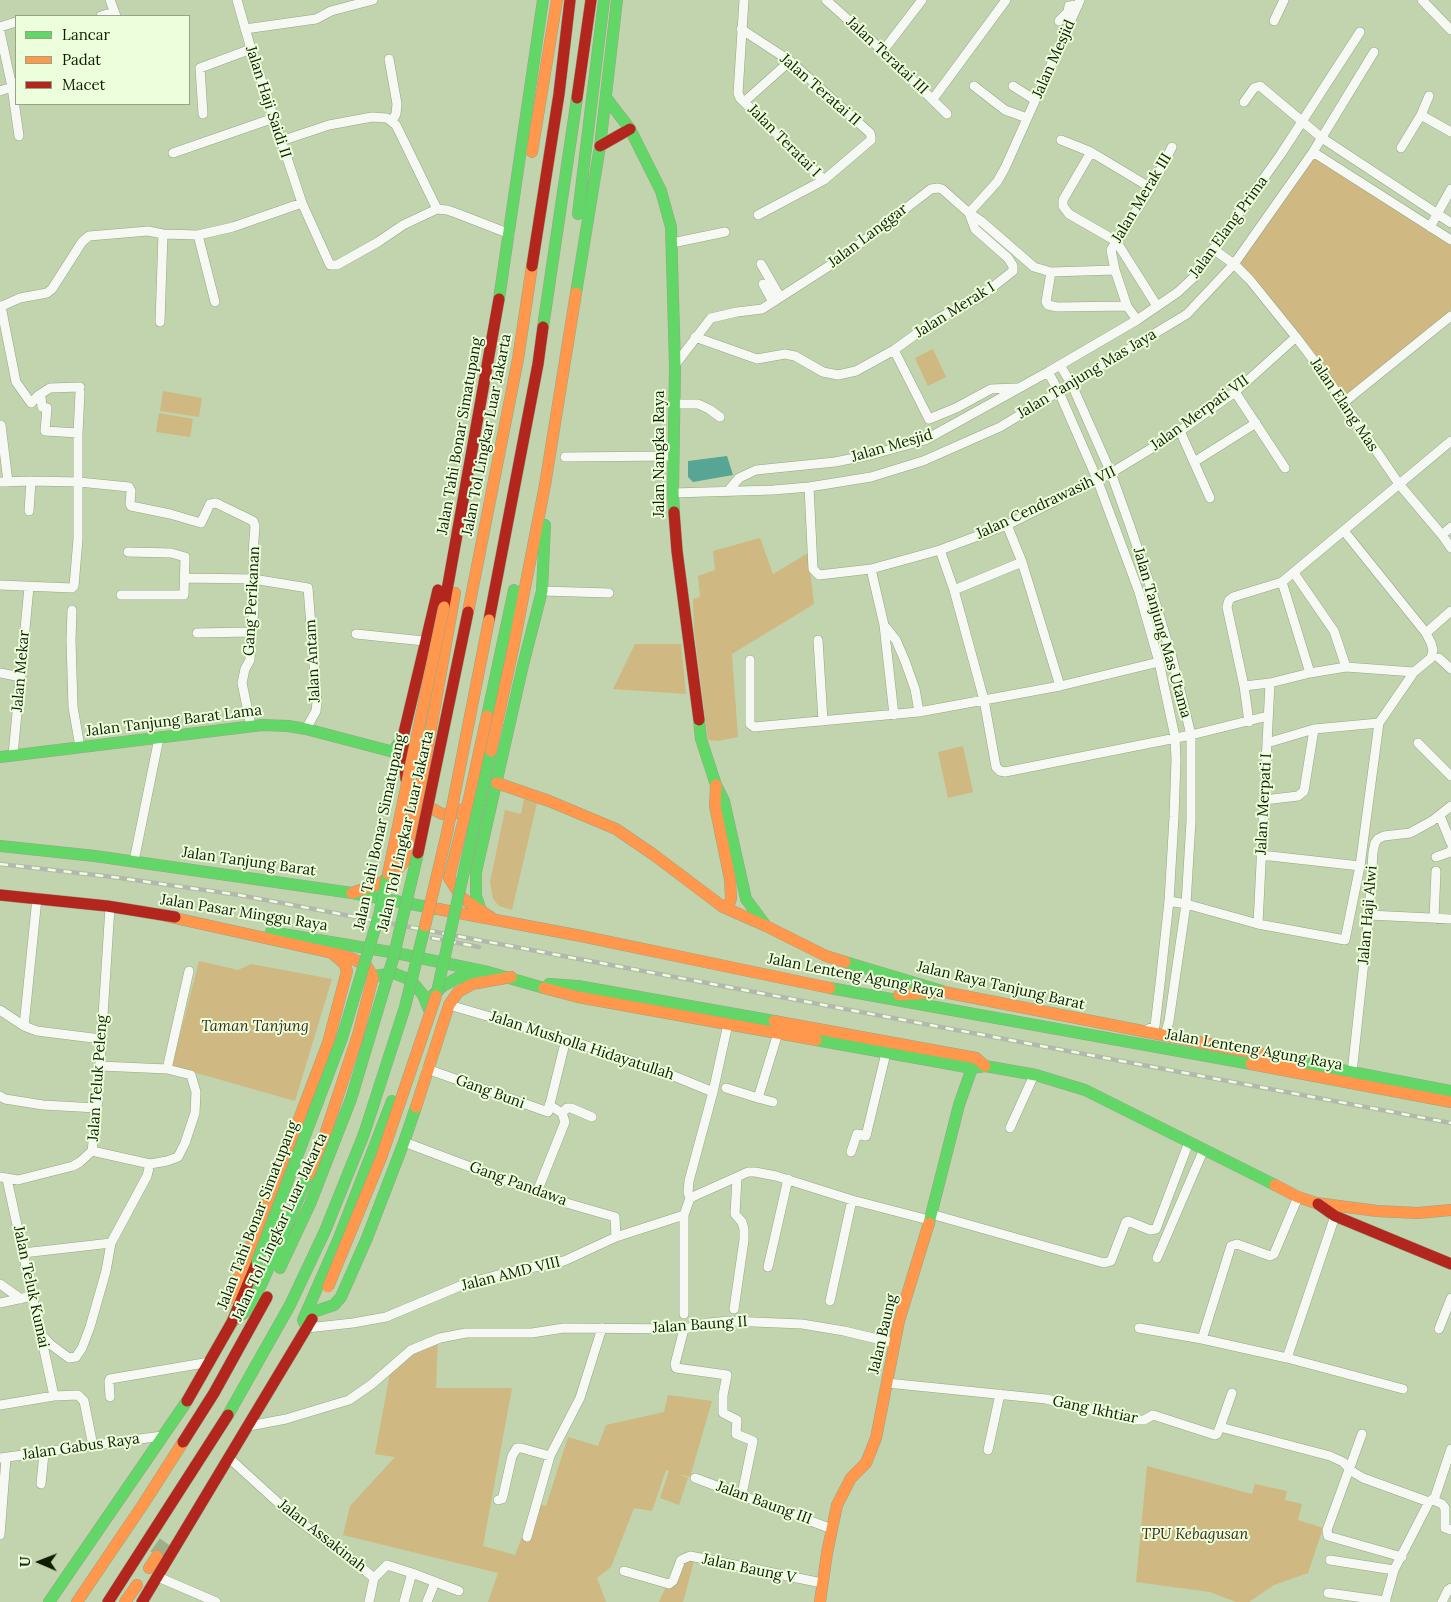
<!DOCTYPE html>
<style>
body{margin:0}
#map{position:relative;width:1451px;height:1602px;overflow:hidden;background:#c1d4ad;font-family:Lora,serif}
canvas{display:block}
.legend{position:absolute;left:15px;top:15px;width:175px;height:90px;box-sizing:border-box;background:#ecfedb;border:1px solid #94a485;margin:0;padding:6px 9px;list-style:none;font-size:15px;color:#111d03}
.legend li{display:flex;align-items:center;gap:10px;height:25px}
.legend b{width:25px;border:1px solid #94a485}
.north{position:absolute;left:15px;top:1537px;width:50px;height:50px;-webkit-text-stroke:4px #ecfedb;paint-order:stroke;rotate:271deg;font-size:14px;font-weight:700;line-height:20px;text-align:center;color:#111d03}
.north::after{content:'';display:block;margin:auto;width:18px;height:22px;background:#111d03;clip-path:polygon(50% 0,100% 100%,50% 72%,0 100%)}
</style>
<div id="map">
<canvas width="1451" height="1602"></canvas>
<ul class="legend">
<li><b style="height:6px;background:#63d668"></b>Lancar</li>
<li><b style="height:6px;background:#ff974d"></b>Padat</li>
<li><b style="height:6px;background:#b3261e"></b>Macet</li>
</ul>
<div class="north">U</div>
</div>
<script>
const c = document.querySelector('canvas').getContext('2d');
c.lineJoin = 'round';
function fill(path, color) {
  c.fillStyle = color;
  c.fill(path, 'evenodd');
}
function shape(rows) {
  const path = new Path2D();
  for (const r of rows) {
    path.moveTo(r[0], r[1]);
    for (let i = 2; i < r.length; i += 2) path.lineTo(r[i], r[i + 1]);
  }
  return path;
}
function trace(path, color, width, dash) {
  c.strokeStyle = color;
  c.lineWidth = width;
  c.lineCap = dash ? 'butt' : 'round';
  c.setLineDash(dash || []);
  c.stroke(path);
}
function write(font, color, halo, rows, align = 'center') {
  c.font = font + ' Lora,serif';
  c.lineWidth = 4;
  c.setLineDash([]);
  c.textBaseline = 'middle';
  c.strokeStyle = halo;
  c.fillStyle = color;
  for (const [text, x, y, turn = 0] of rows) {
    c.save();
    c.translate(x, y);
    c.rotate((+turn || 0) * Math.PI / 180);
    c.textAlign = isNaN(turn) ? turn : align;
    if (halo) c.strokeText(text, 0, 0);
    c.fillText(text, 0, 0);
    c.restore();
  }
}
const green = shape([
 [1315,157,1451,245,1451,310,1343,397,1297,335,1240,262],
 [933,349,946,377,928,386,915,358],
 [163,391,202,398,199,417,160,411],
 [159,413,193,419,190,437,156,432],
 [760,538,773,574,808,553,814,604,732,654,738,737,718,741,708,740,694,629,693,599,700,597,698,576,715,570,713,551],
 [635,644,681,644,686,694,613,689],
 [963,746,973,792,948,798,938,752],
 [524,799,537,803,512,910,499,906,493,899,490,882,505,810,521,814],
 [199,961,238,970,251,964,332,979,295,1101,172,1066],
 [438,1340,436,1388,512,1388,483,1546,515,1555,535,1503,546,1506,568,1437,598,1446,606,1425,664,1412,668,1395,712,1401,690,1477,678,1474,688,1478,679,1505,660,1498,669,1471,666,1470,652,1511,634,1508,611,1567,597,1578,606,1602,488,1602,498,1573,343,1535,350,1506,395,1457,375,1454,392,1362],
 [1147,1466,1252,1494,1255,1484,1287,1491,1285,1500,1302,1504,1298,1520,1323,1528,1308,1573,1274,1585,1249,1602,1236,1602,1210,1592,1136,1582],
 [679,1559,694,1561,683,1602,659,1602]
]);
const water = shape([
 [727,456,733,475,693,482,688,477,688,461]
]);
const highwayTunnel = shape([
 [157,1556,170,1538]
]);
const street = shape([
 [110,0,116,16],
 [237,0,251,49,302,203,330,265,337,265,378,242,403,225,437,209,447,210,456,213,510,234],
 [744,0,738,93,740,98,824,180],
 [826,0,883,51,947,114],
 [1422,0,1451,30],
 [101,16,114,12],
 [1059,21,1068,12,1069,6,1078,5],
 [1274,21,1284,0],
 [0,27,16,22],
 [245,29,316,19,331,11,373,0],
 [741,29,790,61,870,133,871,137,871,140,824,180,758,215],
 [0,32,12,87,19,136],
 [883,51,922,0],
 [389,59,397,104,396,114,392,121],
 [974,86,1005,110,1027,118],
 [1013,86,1035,100],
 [0,91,12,87],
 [933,99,1006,0],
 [744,102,790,61],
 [1244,102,1254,88,1260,86,1322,138,1451,223],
 [203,114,200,68,251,49],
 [1421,115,1429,96],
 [1061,140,1091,152],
 [281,141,329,125,372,117,387,118,396,125,437,209],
 [1401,148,1421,115,1451,132],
 [1313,152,1451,240],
 [173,153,274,118],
 [1151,188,1091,152,1063,200,1063,206,1069,214,1116,241,1157,306],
 [969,213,981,221,1034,267,1051,272,1115,270],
 [1430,227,1451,189],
 [198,235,215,302],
 [672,243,725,232],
 [1213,249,1234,264,1250,280,1296,337,1324,374,1399,484,1442,535,1451,548],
 [761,264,780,297],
 [1051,272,1046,302,1048,305,1057,307,1127,306,1137,320],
 [763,284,773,302],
 [1,306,16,382,31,403,39,395],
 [1127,306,1115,270,1111,250,1151,188,1172,147],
 [0,307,20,298,47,293,52,289,82,242,89,236,148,231,163,234,198,235,233,227,302,203],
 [160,322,163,234],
 [695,337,757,359,785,354,795,356,823,372,838,375,856,371,894,350,937,319,980,297,1013,271,1013,266,1008,258,975,229,969,213],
 [894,350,929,419,956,408,991,389,1017,388],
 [675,365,711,318,737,312,762,309,840,259,931,189,938,188,942,189,969,213,997,182,1005,168,1080,0],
 [1060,365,1072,385,1111,473,1130,526,1151,588,1173,661,1191,735,1191,821,1186,904,1169,1021,1165,1035],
 [1048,372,1059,392,1097,479,1139,592,1159,662,1175,737,1176,760,1174,817,1169,901,1160,984,1155,1026,1144,1031],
 [1235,392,1285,468],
 [1343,403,1451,316],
 [674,404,698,404,709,409,720,417],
 [1,425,8,482],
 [1180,431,1210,498],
 [78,433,45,431,47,408,42,407,41,397,39,395,50,388,80,387],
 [565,457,673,456],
 [1194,462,1256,423],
 [0,482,31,481,79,482,129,487,131,491,130,504,131,506,170,514,201,523,210,504,216,503,253,521,255,526,253,553,254,611,251,632,250,660,245,669,242,683,251,726],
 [809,487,813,569,819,575,871,569,940,550,1007,525,1111,473,1180,431,1235,392,1296,337],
 [729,490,739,478,756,470,835,462,870,455,925,440,1048,372,1137,320,1178,292,1193,278,1281,154,1360,32],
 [673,493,773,490,809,487,871,477,923,461,1000,427,1187,314,1234,264,1313,152,1374,52],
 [29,511,31,481],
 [1007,525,1022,562,1060,686],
 [1442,535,1451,527],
 [940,550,954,590,984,700,996,767,1000,771,1005,772,1191,735,1268,716],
 [871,569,884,625,894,715],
 [1294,573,1334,631,1346,667],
 [186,578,253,579,308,588,317,702,316,711,306,729],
 [1282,582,1310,673],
 [0,585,72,588,74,586,78,539,78,433,80,392],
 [954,590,1022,562],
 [542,591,609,593],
 [121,595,184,595,185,557,171,553,128,552],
 [72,610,71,640,73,707,80,747],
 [884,625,896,640,905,661,915,689,919,712],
 [197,633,251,632],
 [1426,633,1451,611],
 [356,634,424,641],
 [818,640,823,721],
 [1439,658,1451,669],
 [750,660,750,724,754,727,919,712,1060,686,1159,662],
 [0,673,21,677],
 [1244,686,1270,683,1310,673,1346,667,1414,672],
 [1249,722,1244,686,1227,607,1229,600,1233,597,1282,582,1451,441],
 [1267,743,1314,729,1379,723],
 [1418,743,1451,776],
 [13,755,29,587],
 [1264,800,1298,796,1304,791,1314,729],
 [1440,816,1451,843],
 [1261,855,1360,866],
 [1436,857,1450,852,1451,850],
 [134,861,159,738],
 [1169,901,1186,904,1258,924,1345,940,1360,866,1379,723,1414,672,1431,658,1433,650,1431,643,1426,633,1344,531],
 [1369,915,1451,919],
 [1434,919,1436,871],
 [1258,924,1270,683],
 [449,1005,566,1039,669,1074,713,1092],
 [0,1010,24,1026,37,1031,101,1039],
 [24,1026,37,898],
 [167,1069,189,971],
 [427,1069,548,1112,566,1039],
 [1352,1073,1369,915,1373,852,1375,843,1378,839,1384,836,1410,833,1432,821,1451,806],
 [726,1088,758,1098,778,1033],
 [0,1096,5,1099,43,1105,97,1108],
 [758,1098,773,1102],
 [562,1113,567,1108,571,1108,592,1117],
 [1010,1128,1034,1075],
 [404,1142,563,1202,615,1217,616,1237],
 [92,1151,150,1164,167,1161,178,1157,185,1143,195,1113,196,1092,191,1075,167,1069,100,1066],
 [851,1152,857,1134,866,1136,886,1053],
 [0,1177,18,1180,73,1166,80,1162,92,1151,97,1108,110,907],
 [7,1179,54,1396],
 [537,1192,565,1122,562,1113,549,1105],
 [690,1198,748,1172,755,1172,776,1176,852,1200,929,1220],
 [931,1214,1104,1263,1111,1261,1126,1222,1128,1221,1150,1230,1156,1229,1189,1142],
 [23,1253,111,1243,147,1176,150,1164],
 [1157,1258,1204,1149],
 [768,1267,788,1179],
 [0,1284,21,1299],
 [830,1301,852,1200],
 [0,1303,32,1296],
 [734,1309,744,1240,744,1229,742,1222,735,1214,737,1178],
 [684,1314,684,1215,690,1198,688,1192,689,1181,713,1092,728,1024],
 [307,1328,353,1323,386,1317,465,1284,509,1272,564,1261,616,1237,684,1215],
 [1139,1328,1202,1339,1287,1358,1403,1389],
 [684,1329,675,1364,676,1368,727,1375,723,1395,723,1413,737,1420,736,1434,753,1441,742,1494],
 [1439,1329,1451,1298],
 [40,1333,50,1344,69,1358,76,1357,82,1348,90,1327,106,1271,111,1243],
 [1202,1339,1231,1246,1237,1244,1270,1256,1274,1254,1298,1197],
 [1287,1358,1335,1216],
 [887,1383,1046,1399,1134,1420,1144,1420,1153,1415,1215,1435,1217,1434,1220,1427,1330,1456,1343,1462,1353,1472,1363,1478,1429,1502],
 [110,1397,109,1381,110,1379,210,1362],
 [0,1405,54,1396,78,1395,84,1401,93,1446],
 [249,1426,286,1419,349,1400,372,1384,411,1350,440,1338,466,1333,532,1333,564,1328,684,1329,709,1323,729,1321,802,1324,844,1331,894,1343],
 [1220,1427,1232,1393],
 [1362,1434,1327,1530,1328,1536,1402,1557],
 [988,1450,1000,1394],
 [0,1458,162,1436],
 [229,1458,295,1518,356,1563,374,1578],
 [695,1478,832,1529],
 [41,1484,44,1453],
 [498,1500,502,1499,503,1496,512,1456,517,1448,521,1448,550,1456],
 [1433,1500,1442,1504,1445,1508,1445,1528,1451,1530],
 [0,1535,6,1458],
 [527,1537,550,1456,580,1398,602,1328],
 [1330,1560,1394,1570],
 [624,1571,669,1584,673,1581,681,1560,690,1556,822,1583],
 [158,1577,216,1602],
 [1328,1593,1386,1601],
 [369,1602,374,1578,387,1565,412,1573,459,1591],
 [404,1602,412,1573],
 [427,1602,435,1582],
 [1385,1602,1394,1570,1429,1502,1435,1497,1451,1449],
 [1442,1602,1448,1590,1451,1588]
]);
const fast = shape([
 [607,99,630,129,661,191,671,227,675,366,673,493,674,512],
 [578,214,604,0],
 [576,293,600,146,617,0],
 [499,299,543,0],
 [543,327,577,98],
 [487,716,514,590],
 [699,720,701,739,716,785,724,801,746,899,766,926],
 [0,757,262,725,288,726,306,729,390,751,394,750,403,737],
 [0,846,95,856,352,893,438,909],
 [481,911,476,896,476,872,523,665,542,591,545,525],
 [271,932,396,953,488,972,544,988],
 [845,962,942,991],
 [375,976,393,973,411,980,423,995,430,1012],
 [549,984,578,986,774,1021],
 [830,988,1251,1064],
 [432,996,443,986,457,978,488,972],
 [816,1040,972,1068,985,1066,1036,1075,1085,1090,1275,1185],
 [1295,1061,1451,1091],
 [929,1223,959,1105,972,1068],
 [280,1268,310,1204],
 [316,1311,334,1305,341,1297,367,1238,404,1142,416,1107],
 [232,1322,243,1314,250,1306,263,1281,309,1174],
 [307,1328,303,1320,339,1238,392,1101],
 [228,1415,290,1305,325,1231],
 [49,1602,187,1401]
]);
const slow = shape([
 [532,152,557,0],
 [468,612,518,359,532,266],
 [513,649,545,485,576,293],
 [487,716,468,803,449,878,462,898,492,918],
 [497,783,549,801,616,829,654,855,723,907,766,926,826,956,845,962],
 [716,785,715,806,730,879,731,898,729,905,723,907],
 [423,795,429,807,442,814,456,813,463,809],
 [352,893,381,883,394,873,404,862,421,785,455,593],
 [438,909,581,936,830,988],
 [166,916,346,956,366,965,373,977,358,1035,322,1144,309,1174],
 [544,988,578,997,816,1040],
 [899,995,944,992,1295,1061],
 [774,1021,976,1058,985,1066],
 [1251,1064,1451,1102],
 [416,1107,449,1005,458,992,472,984,511,977],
 [1275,1185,1298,1197,1316,1203,1377,1211,1418,1213,1451,1210],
 [231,1298,328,1043,347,971,344,963,333,954],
 [149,1568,157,1556],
 [77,1602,144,1503,183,1442],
 [125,1602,137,1585],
 [820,1602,827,1553,837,1505,851,1478,866,1463,876,1438,899,1321,929,1223]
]);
const jam = shape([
 [577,98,591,0],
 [600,146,630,129],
 [532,266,559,94,570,0],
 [674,512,677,551,699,720],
 [444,607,499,299],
 [489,620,538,364,543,327],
 [406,779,403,737,438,590],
 [0,895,107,906,175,917],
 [1318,1204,1335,1216,1451,1264],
 [187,1401,232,1322,257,1262],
 [183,1442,214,1393,267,1297],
 [108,1602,228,1415],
 [142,1602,312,1319]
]);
const rail = shape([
 [0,864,113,877,239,895,1451,1123],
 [432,938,479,947]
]);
const fastBridge = shape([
 [436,996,491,751],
 [310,1204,351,1099,393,959,418,853],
 [325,1231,364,1134,405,1007,425,926],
 [257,1262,342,1038,379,915,388,874]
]);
const slowBridge = shape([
 [491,751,513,649],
 [388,874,444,607],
 [425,926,447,833,489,620],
 [328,1287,381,1158,436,996]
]);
const jamBridge = shape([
 [418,853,468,612]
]);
const streetNames = [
 ["Jalan Teratai III",887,56,43],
 ["Jalan Mesjid",1054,59,-66],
 ["Jalan Teratai II",820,90,41],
 ["Jalan Haji Saidi II",268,102,72],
 ["Jalan Teratai I",784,141,45],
 ["Jalan Merak III",1142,198,-59],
 ["Jalan Elang Prima",1229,227,-54],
 ["Jalan Langgar",868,236,-37],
 ["Jalan Merak I",955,310,-32],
 ["Jalan Tanjung Mas Jaya",1087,374,-31],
 ["Jalan Elang Mas",1344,405,56],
 ["Jalan Merpati VII",1200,413,-36],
 ["Jalan Tol Lingkar Luar Jakarta",487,435,-79],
 ["Jalan Tahi Bonar Simatupang",460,436,-80],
 ["Jalan Mesjid",892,446,-16],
 ["Jalan Nangka Raya",660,454,-90],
 ["Jalan Cendrawasih VII",1046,503,-25],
 ["Gang Perikanan",252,601,-87],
 ["Jalan Tanjung Mas Utama",1162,633,74],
 ["Jalan Antam",313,661,-93],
 ["Jalan Mekar",21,671,-85],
 ["Jalan Tanjung Barat Lama",174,721,-7],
 ["Jalan Merpati I",1264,804,-87],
 ["Jalan Tol Lingkar Luar Jakarta",406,831,-77],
 ["Jalan Tahi Bonar Simatupang",380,832,-78],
 ["Jalan Tanjung Barat",249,862,8],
 ["Jalan Pasar Minggu Raya",244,913,9],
 ["Jalan Haji Alwi",1368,915,-85],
 ["Jalan Lenteng Agung Raya",856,976,11],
 ["Jalan Raya Tanjung Barat",1001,986,13],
 ["Jalan Musholla Hidayatullah",582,1046,18],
 ["Jalan Lenteng Agung Raya",1254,1050,10],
 ["Jalan Teluk Peleng",98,1078,-86],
 ["Gang Buni",490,1092,20],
 ["Gang Pandawa",518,1184,20],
 ["Jalan Tahi Bonar Simatupang",258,1215,-69],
 ["Jalan Tol Lingkar Luar Jakarta",280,1227,-65],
 ["Jalan AMD VIII",511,1274,-14],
 ["Jalan Teluk Kumai",31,1287,78],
 ["Jalan Baung II",700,1325,-4],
 ["Jalan Baung",883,1334,-77],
 ["Gang Ikhtiar",1095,1410,12],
 ["Jalan Gabus Raya",81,1447,-8],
 ["Jalan Baung III",764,1503,20],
 ["Jalan Assakinah",322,1536,38],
 ["Jalan Baung V",749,1569,12]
];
const parkNames = [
 ["Taman Tanjung",255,1027],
 ["TPU Kebagusan",1195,1535]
];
fill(green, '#cfb881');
fill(water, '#57a595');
trace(highwayTunnel, '#9eaf8b', 16, [16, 8]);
trace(street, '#96a586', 10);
trace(fast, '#96a586', 12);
trace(slow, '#96a586', 12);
trace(jam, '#96a586', 12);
trace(street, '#f6f9f3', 9);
trace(fast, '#63d668', 11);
trace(slow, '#ff974d', 11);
trace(jam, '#b3261e', 11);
trace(rail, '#b3b7ae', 4.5);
trace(rail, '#ecfedb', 2.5, [8]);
trace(fastBridge, '#96a586', 12, []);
trace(slowBridge, '#96a586', 12, []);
trace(jamBridge, '#96a586', 12, []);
trace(fastBridge, '#63d668', 11);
trace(slowBridge, '#ff974d', 11);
trace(jamBridge, '#b3261e', 11);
write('15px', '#111d03', '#ecfedb', streetNames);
write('italic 15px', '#3b2b1a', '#ecfedb', parkNames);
</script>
